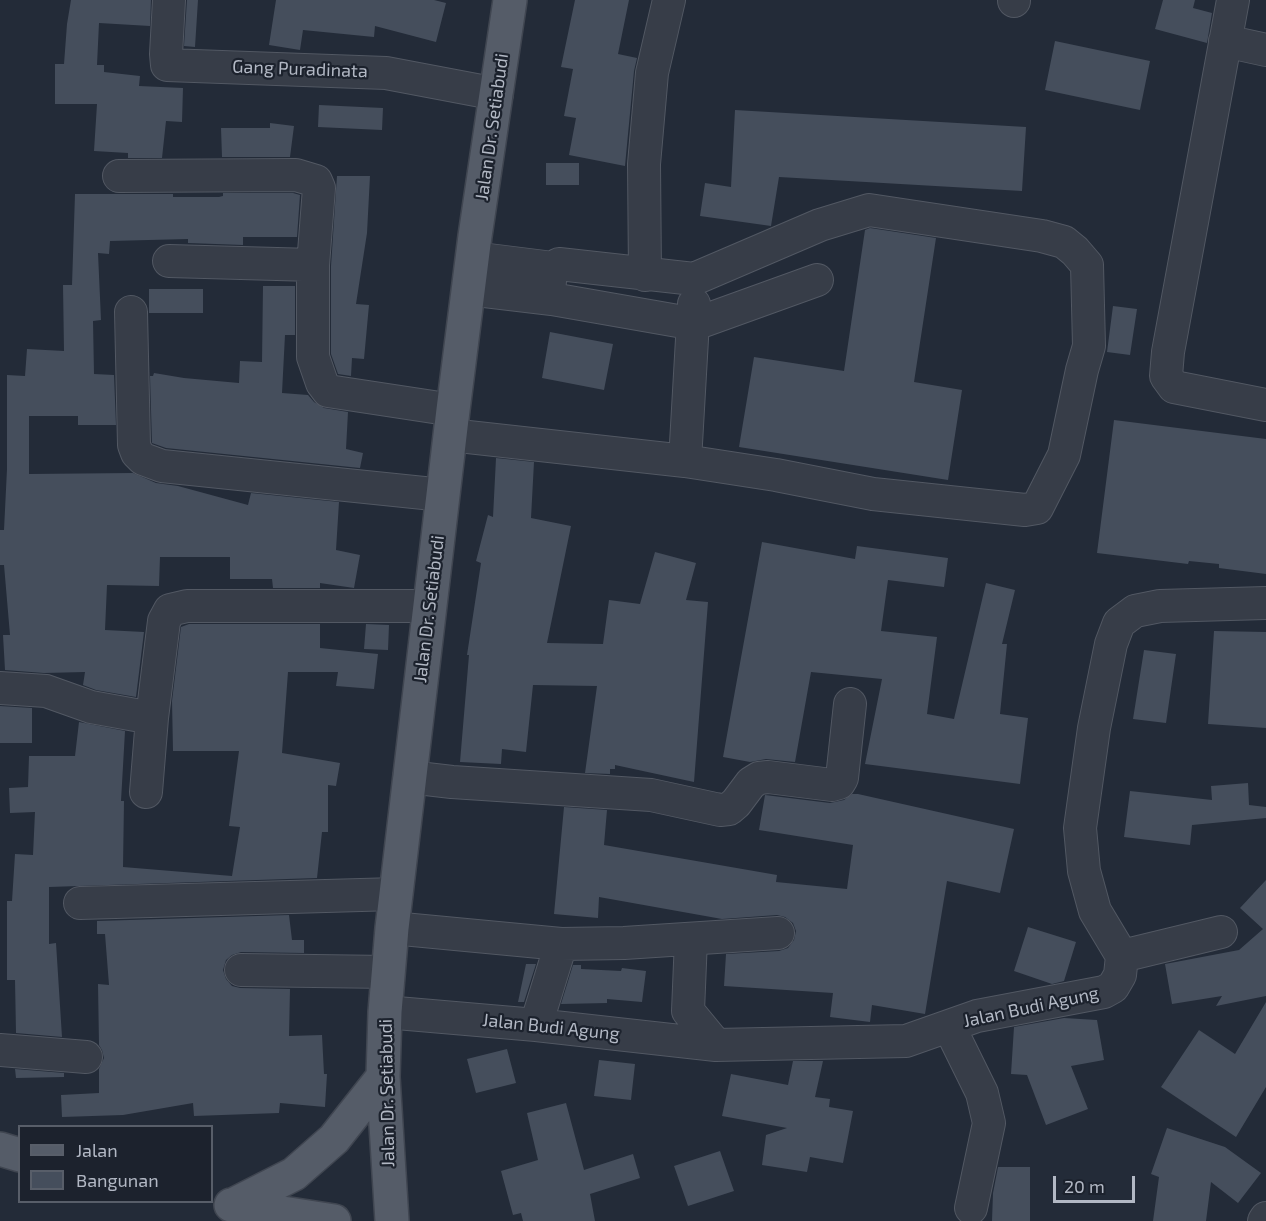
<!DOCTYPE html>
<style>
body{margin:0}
#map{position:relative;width:1266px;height:1221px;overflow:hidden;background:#232b38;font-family:"Exo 2",sans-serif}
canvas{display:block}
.legend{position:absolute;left:18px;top:1125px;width:195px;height:78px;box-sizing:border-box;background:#1c222d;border:2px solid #585e69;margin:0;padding:8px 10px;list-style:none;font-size:18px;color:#b2b8c4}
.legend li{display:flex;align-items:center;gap:12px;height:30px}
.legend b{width:30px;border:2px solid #585e69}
.scale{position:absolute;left:1053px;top:1176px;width:82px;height:27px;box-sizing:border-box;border:3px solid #b2b8c4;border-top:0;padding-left:8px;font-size:18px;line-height:21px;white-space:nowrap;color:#b2b8c4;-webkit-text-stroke:4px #1c222d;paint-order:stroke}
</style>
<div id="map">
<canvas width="1266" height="1221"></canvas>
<ul class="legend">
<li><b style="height:8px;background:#555c68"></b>Jalan</li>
<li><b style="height:16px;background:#454e5c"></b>Bangunan</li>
</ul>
<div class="scale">20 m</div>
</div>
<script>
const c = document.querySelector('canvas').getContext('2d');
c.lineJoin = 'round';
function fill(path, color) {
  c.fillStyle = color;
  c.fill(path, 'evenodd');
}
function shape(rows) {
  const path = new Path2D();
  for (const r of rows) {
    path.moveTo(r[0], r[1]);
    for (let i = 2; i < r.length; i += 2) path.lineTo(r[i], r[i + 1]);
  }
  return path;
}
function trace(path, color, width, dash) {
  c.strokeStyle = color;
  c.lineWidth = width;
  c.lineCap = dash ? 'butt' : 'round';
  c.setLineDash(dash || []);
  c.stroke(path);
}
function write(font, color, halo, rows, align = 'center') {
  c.font = font + ' "Exo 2",sans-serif';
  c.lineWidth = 4.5;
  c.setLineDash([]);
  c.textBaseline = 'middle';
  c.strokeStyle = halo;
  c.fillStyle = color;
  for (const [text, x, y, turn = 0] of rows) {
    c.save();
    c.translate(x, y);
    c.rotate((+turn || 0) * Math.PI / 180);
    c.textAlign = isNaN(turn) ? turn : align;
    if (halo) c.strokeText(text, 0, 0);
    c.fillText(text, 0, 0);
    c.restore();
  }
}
const building = shape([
 [71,0,151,0,150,26,99,23,97,65,104,65,104,72,140,76,139,86,183,88,182,122,166,121,162,158,128,158,128,153,94,151,97,104,55,104,55,64,64,64,67,24],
 [187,0,198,0,195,47,184,46],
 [276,0,434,0,446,3,436,42,375,26,374,37,303,30,300,50,269,45],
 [575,0,629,0,618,54,637,58,634,71,625,166,569,155,576,118,564,116,573,69,561,67],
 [1163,0,1195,0,1193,8,1212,13,1207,43,1155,29],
 [1055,41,1150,61,1140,110,1045,90],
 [319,105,383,108,382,130,318,127],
 [735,110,1026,127,1022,191,779,177,771,226,700,216,705,183,731,187],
 [270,123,294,126,290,157,222,157,221,128,270,128],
 [546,163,579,163,579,185,546,185],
 [337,176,370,176,367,233,356,304,369,305,364,359,352,358,351,376,338,374,331,354,331,266],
 [223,193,293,193,300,195,297,237,243,237,243,245,188,243,188,239,110,241,109,254,98,253,101,320,93,321,94,374,114,375,116,425,78,425,78,416,29,416,29,474,133,473,156,483,178,486,248,505,251,493,339,502,336,550,360,555,354,588,320,583,320,588,273,588,272,579,230,579,230,557,160,557,159,586,107,585,105,630,144,632,136,697,96,690,83,685,85,672,44,673,5,670,3,635,10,635,4,565,0,565,0,530,4,530,7,469,7,375,25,376,27,349,64,351,63,285,72,285,75,194,173,194,173,197,219,197,223,196],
 [870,228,936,238,914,382,962,390,948,480,739,447,754,357,844,371,865,230],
 [263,286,295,286,295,335,285,335,282,393,308,395,314,402,324,408,348,412,346,449,363,453,360,468,166,448,152,443,150,376,153,376,154,373,184,378,239,383,240,361,262,362],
 [149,289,203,289,203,313,149,313],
 [1113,306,1137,309,1130,355,1107,352],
 [550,332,613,344,604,390,542,378],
 [1114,420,1266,439,1266,574,1219,568,1219,564,1189,561,1188,564,1097,553],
 [496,458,534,462,531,518,571,526,547,643,603,644,609,600,640,604,655,552,696,563,686,600,708,602,694,782,615,765,615,769,610,769,610,774,585,773,597,686,533,685,526,752,502,749,501,764,460,762,469,655,467,655,481,563,476,561,488,515,493,517],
 [762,542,855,559,857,546,948,558,944,587,888,580,881,631,937,637,927,714,954,719,986,583,1015,590,1002,644,1007,644,1000,714,1028,718,1020,784,865,764,882,679,811,672,795,762,766,759,750,762,723,757],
 [189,624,320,624,320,648,378,654,374,689,336,686,338,672,288,672,282,753,340,763,336,786,328,785,328,832,322,832,317,878,49,887,49,944,56,943,62,1037,16,1033,15,980,7,980,7,901,12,901,15,854,33,855,35,812,10,813,9,788,28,787,29,756,75,756,79,722,125,731,121,801,124,801,123,867,232,876,240,827,229,826,239,751,173,751,172,701,181,627],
 [366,624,389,625,388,650,364,649],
 [1214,631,1266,632,1266,728,1208,724],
 [1144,650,1176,654,1166,723,1133,719],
 [0,706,32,708,32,743,0,743],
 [1248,783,1249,805,1266,807,1266,818,1192,825,1190,845,1124,837,1130,791,1212,800,1211,786],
 [852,794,858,794,1014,829,1000,893,947,881,925,1014,872,1005,870,1022,830,1017,833,993,724,986,726,954,779,951,788,948,794,940,796,931,793,923,785,917,777,915,722,919,599,897,598,918,554,914,564,807,607,810,604,845,777,875,776,882,847,889,853,845,759,830,765,795,830,803,844,800],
 [1266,880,1266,996,1216,1006,1222,996,1172,1004,1165,964,1239,950,1263,929,1240,908],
 [289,915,292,940,304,940,304,953,241,952,232,955,226,960,223,970,226,979,232,986,240,988,290,989,289,1036,322,1035,324,1074,327,1074,325,1107,280,1103,279,1113,194,1116,193,1103,123,1115,62,1117,61,1095,99,1093,99,1069,104,1058,102,1050,99,1045,98,984,109,985,105,934,97,934,97,921],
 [1028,927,1076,942,1064,981,1052,984,1014,971],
 [526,964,536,964,524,1002,518,1002],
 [573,965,581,965,581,969,621,971,622,968,646,971,642,1002,607,999,607,1003,561,1004],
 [1266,1002,1266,1087,1236,1137,1161,1087,1199,1030,1235,1054],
 [1064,1018,1097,1020,1104,1060,1071,1066,1088,1109,1046,1125,1027,1075,1011,1074,1014,1027],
 [507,1049,516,1083,476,1093,467,1059],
 [599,1060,635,1064,631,1100,594,1096],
 [793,1061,823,1061,815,1097,830,1099,829,1107,853,1111,843,1163,810,1157,807,1172,762,1165,766,1135,787,1128,722,1116,731,1074,788,1085],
 [15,1069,64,1073,64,1077,16,1078],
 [566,1103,584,1170,633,1154,640,1178,590,1194,595,1221,523,1221,521,1213,513,1215,501,1171,538,1160,527,1113],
 [1167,1128,1225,1147,1261,1173,1238,1203,1211,1182,1206,1221,1153,1221,1159,1177,1151,1174],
 [720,1151,734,1191,688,1206,674,1166],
 [998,1167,1030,1167,1030,1221,992,1221,993,1193]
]);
const minor = shape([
 [169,0,166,54,167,65,386,73,497,94],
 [1233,0,1168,352,1166,376,1174,387,1266,405],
 [1014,1,1014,0],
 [1225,41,1266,50],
 [119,176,296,175,316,181,319,188,313,265,313,357,322,383,328,391,453,410],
 [473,258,553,268],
 [169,261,313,265],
 [645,275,644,164,652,73,669,0],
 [468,289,552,299],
 [131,312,134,445,137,453,143,459,162,466,443,495],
 [450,435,685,461,776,475,873,494,1025,510,1037,508,1064,455,1082,370,1089,346,1087,265,1075,251,1064,242,1042,236,869,210,820,225,694,279,559,264,551,269,549,293,552,299,695,324,817,280],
 [685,461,694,304],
 [0,688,46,691,91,707,152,718],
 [409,777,452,782,651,795,720,810,729,809,736,803,751,783,759,778,768,777,832,785,839,783,842,778,850,704],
 [146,792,152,718,164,621,170,610,187,606,429,606],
 [80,903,396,894],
 [392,928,561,944,624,943,778,933],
 [691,939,688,1011,716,1045],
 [1122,956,1221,932],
 [241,970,388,972],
 [385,1012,536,1025,716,1045,906,1041,977,1016,1104,992,1113,987,1120,975,1122,956,1095,911,1084,871,1080,828,1094,728,1111,644,1119,623,1135,611,1160,606,1266,603],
 [536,1025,561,944],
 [949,1026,982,1093,989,1123,971,1208],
 [0,1050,86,1057],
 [1264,1221,1266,1218]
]);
const major = shape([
 [0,1149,20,1155],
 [231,1205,334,1221],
 [233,1205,294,1174,334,1139,383,1077],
 [392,1221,383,1077,385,1012,392,928,453,410,475,236,510,0]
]);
const streetNames = [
 ["Gang Puradinata",300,69,2],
 ["Jalan Dr. Setiabudi",492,127,-82],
 ["Jalan Dr. Setiabudi",429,609,-83],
 ["Jalan Budi Agung",1031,1007,-12],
 ["Jalan Budi Agung",551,1027,6],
 ["Jalan Dr. Setiabudi",387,1093,-91]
];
fill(building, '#454e5c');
trace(minor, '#525863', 34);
trace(major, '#404651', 36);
trace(minor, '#373d48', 32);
trace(major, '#555c68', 33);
write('18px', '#b2b8c4', '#1c222d', streetNames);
</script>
